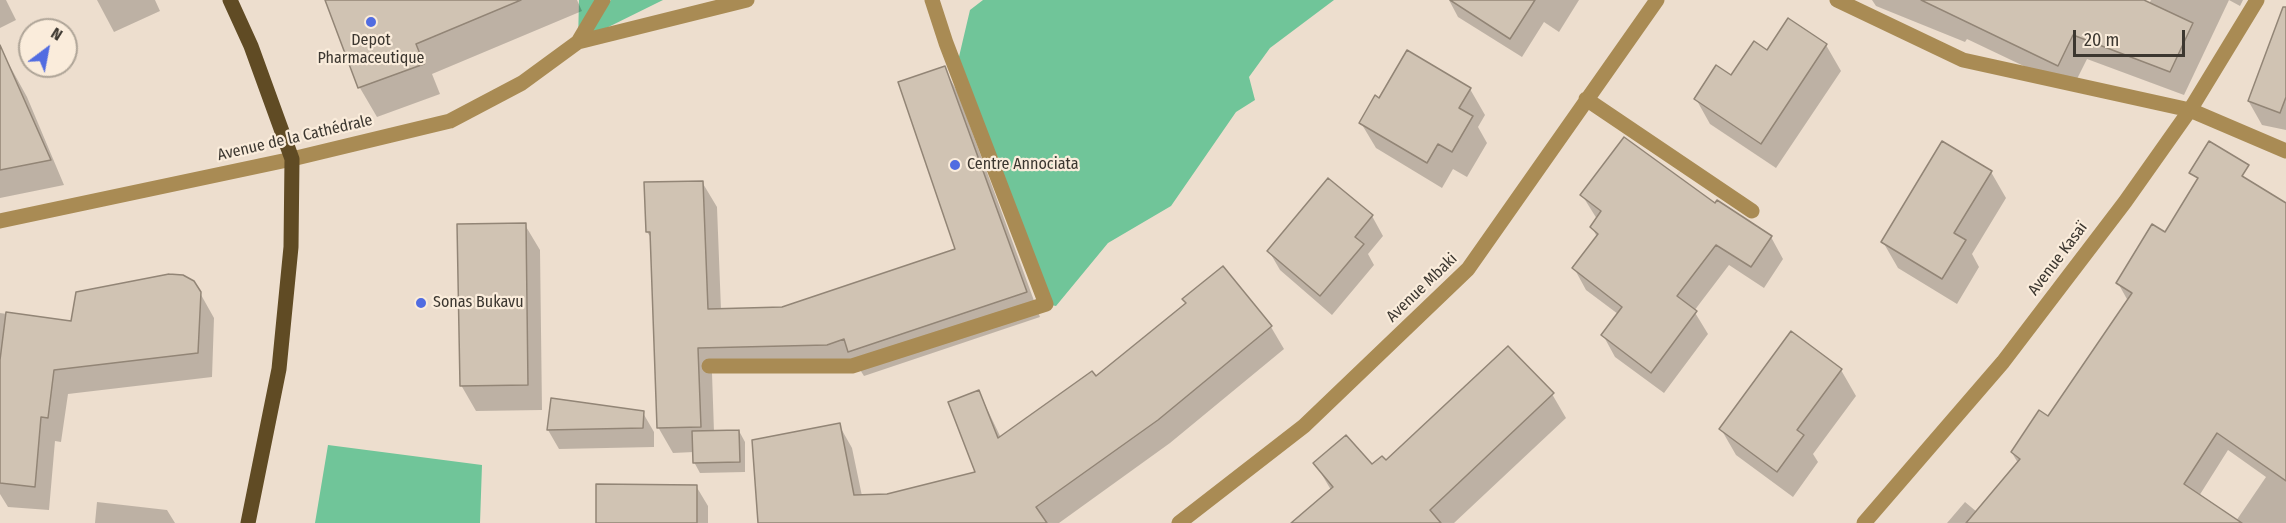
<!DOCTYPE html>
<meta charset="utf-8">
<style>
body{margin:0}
#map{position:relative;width:2286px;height:523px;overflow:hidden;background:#eddece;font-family:"Fira Sans Condensed",sans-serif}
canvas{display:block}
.north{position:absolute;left:18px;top:18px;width:60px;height:60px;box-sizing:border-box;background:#faecdb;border:2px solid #aea497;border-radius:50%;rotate:32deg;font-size:16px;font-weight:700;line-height:24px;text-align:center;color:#3c3730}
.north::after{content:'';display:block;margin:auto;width:21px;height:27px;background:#516ce1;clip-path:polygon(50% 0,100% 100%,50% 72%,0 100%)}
.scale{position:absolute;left:2073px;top:30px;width:112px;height:27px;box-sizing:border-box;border:3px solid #3c3730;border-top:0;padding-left:8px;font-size:18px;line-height:21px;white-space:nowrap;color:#3c3730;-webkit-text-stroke:4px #faecdb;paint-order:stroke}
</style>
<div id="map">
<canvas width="2286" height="523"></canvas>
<div class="north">N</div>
<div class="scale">20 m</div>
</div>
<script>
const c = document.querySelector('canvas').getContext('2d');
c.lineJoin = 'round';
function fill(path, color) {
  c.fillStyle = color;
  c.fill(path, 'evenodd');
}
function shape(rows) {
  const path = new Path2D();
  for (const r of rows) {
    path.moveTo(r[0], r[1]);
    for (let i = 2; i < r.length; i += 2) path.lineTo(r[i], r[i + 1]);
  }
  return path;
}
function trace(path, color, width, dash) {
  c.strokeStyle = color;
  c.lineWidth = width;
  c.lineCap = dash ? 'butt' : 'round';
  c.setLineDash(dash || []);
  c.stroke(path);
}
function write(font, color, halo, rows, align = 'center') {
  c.font = font + ' "Fira Sans Condensed",sans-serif';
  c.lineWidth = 4.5;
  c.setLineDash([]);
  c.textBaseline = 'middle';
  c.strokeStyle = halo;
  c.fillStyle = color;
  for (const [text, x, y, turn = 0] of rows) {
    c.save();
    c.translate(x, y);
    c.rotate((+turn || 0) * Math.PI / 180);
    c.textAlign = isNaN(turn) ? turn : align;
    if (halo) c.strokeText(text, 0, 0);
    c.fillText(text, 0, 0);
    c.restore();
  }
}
const green = shape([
 [579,0,602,0,581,37,611,0,663,0,578,42],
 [983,0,1334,0,1270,48,1249,77,1255,100,1236,112,1171,206,1108,243,1056,306,1046,304,958,61,970,10],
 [328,445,482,465,480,523,315,523]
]);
const shadow = shape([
 [0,0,6,0,16,20,0,28],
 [97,0,155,0,160,11,114,32],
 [326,0,577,0,582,11,432,74,440,94,377,117,360,88],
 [1449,0,1579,0,1559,32,1544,22,1522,57,1458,17],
 [1872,0,2140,0,2149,4,2151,0,2243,0,2240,6,2229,0,2184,95,2087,59,2072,89,1967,39,1965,42,1876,6],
 [2271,43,2286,49,2286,130,2262,125,2249,102],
 [1826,45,1841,71,1776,168,1710,124,1696,99,1768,52],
 [0,48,27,97,64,185,0,198],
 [944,68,958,93,1040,317,864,376,857,365,712,373,714,432,739,431,745,442,745,472,700,473,694,462,694,452,673,453,658,427,652,239,647,232,702,182,717,207,721,310,782,308,957,250],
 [1470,89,1485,115,1478,127,1487,143,1467,177,1453,169,1442,188,1376,148,1361,123,1380,100],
 [1991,172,2006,198,1972,254,1979,267,1957,304,1898,268,1883,242],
 [1582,195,1716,205,1771,237,1783,259,1764,288,1729,265,1694,311,1708,334,1664,393,1615,357,1603,335,1618,314,1586,290,1574,268,1597,237,1592,227,1597,219],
 [1372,216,1383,236,1368,254,1374,265,1332,315,1280,270,1269,251],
 [525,225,540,250,542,410,476,411,461,385],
 [2166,234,2286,264,2286,523,1947,523,1965,502,1977,512,2018,463,2012,453,2048,418,2128,301,2118,283],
 [2228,450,2266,477,2236,521,2199,496],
 [200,293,214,318,212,377,68,394,61,442,55,441,49,510,8,507,0,494,0,313,72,323],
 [1271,327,1284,349,1170,443,1059,523,760,523,839,425,852,448,862,496,887,495,977,473,979,392,1001,438,1096,378],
 [1791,333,1841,370,1856,396,1813,454,1818,462,1793,497,1736,455,1721,429],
 [1552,394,1566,418,1454,523,1293,523,1331,490,1315,463,1372,466,1386,463],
 [643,413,654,432,654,447,559,449,548,430],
 [696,486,708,506,708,523,598,523],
 [97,502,167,510,175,523,95,523]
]);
const building = shape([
 [325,0,521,0,416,44,424,64,358,88,325,0],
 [1450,0,1535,0,1510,39,1450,0],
 [1921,0,2144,0,2193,23,2170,72,2073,35,2058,66,1921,0],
 [2283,7,2286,7,2286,97,2280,113,2248,101,2283,7],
 [1788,18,1827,44,1761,144,1694,99,1716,65,1731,75,1754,41,1767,50,1788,18],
 [0,45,51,160,0,170,0,45],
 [1407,50,1471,88,1459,108,1473,116,1452,152,1438,144,1427,163,1359,123,1375,95,1379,98,1407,50],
 [945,66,1027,292,848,352,844,339,827,345,698,348,701,427,657,428,650,232,646,232,644,182,703,181,708,309,782,307,955,249,898,82,945,66],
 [1624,137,1715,203,1717,200,1772,236,1751,267,1716,245,1677,296,1697,311,1651,373,1601,335,1622,307,1572,268,1598,234,1590,227,1601,211,1580,195,1624,137],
 [1942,141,1992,171,1954,233,1966,240,1942,279,1881,242,1942,141],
 [2209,141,2249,165,2242,176,2286,203,2286,481,2217,433,2184,484,2242,523,1966,523,2020,459,2011,452,2039,410,2048,416,2132,293,2116,283,2152,224,2165,232,2198,178,2189,173,2209,141],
 [1328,178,1373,215,1355,237,1364,244,1320,296,1267,251,1328,178],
 [526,223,528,385,460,386,457,224,526,223],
 [1223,266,1272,326,1158,420,1036,507,1047,523,758,523,752,440,840,423,854,495,887,494,975,472,948,402,979,390,998,438,1092,371,1096,376,1186,303,1182,299,1223,266],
 [169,274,183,275,194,281,201,292,198,353,54,370,48,418,41,417,35,487,0,483,0,360,6,312,71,321,76,292,169,274],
 [1791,331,1842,369,1797,430,1804,435,1777,472,1719,429,1791,331],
 [1508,346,1554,393,1430,510,1441,523,1291,523,1333,487,1313,463,1346,435,1372,464,1382,456,1386,460,1508,346],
 [551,398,644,411,643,428,547,430,551,398],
 [739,430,740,462,693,463,692,431,739,430],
 [596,484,697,485,697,523,596,523,596,484]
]);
const minor = shape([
 [1837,0,1963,60,2190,110,2286,151],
 [578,42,603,0],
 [1586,99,1752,211],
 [0,221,292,159,450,121,522,83,578,42,747,0],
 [709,366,852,366,1046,304,946,43,932,0],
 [1179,523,1304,426,1468,269,1657,0],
 [1864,523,2003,362,2125,202,2190,110,2257,0]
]);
const major = shape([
 [230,0,251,46,292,159,291,247,279,369,248,523]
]);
const markers = [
 [371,22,6,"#516ce1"],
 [955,165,6,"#516ce1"],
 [421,303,6,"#516ce1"]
];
const poiNames = [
 ["Depot",371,41,"center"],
 ["Pharmaceutique",371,59,"center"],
 ["Centre Annociata",967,165],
 ["Sonas Bukavu",433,303]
];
const streetNames = [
 ["Avenue de la Cathédrale",295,138,-13],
 ["Avenue Kasaï",2058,259,-53],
 ["Avenue Mbaki",1422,288,-44]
];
fill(green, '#70c599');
fill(shadow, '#0003');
fill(building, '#d0c3b3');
trace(building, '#928576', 1.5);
trace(minor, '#a98b54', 15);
trace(major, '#604b24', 15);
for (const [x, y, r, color] of markers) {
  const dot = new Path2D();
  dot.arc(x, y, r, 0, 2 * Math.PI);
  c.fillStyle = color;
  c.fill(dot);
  trace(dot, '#faecdb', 2);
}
write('16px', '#3c3730', '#faecdb', poiNames, 'left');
write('16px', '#3c3730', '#faecdb', streetNames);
</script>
